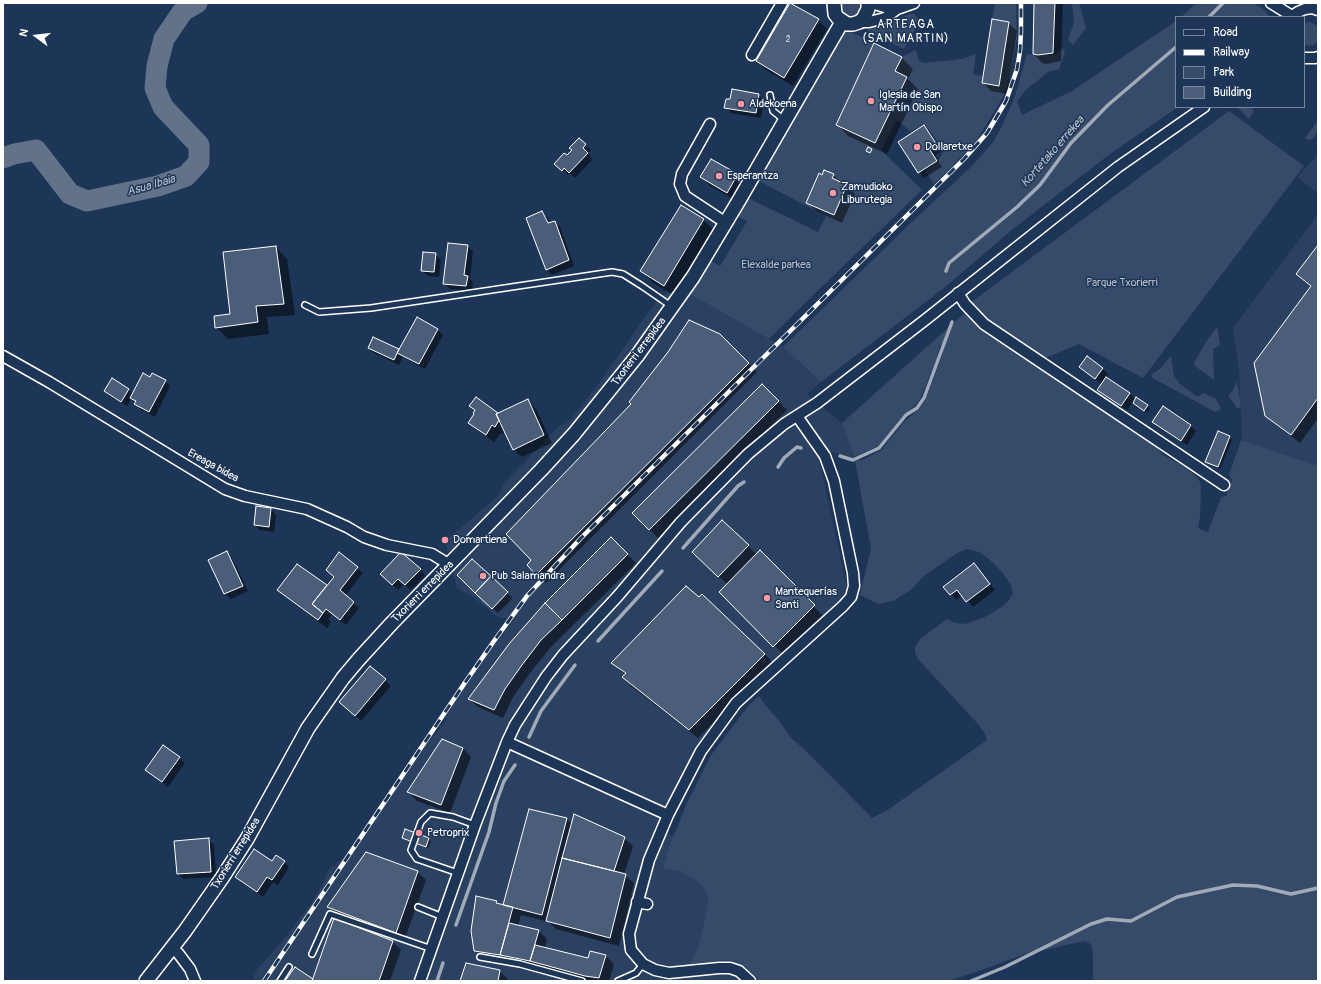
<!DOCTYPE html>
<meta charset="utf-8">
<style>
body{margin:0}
#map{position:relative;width:1321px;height:984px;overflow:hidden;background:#1d3557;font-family:Pangolin,sans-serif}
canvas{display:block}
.frame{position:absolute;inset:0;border:4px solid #fff;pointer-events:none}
.legend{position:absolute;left:1175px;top:16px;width:130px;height:92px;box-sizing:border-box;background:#1d3557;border:1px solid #77869a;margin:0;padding:5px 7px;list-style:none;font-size:12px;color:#fff}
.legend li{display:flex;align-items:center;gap:8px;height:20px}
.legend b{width:20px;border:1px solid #77869a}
.north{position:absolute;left:16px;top:16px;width:40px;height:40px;-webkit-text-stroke:3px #1d3557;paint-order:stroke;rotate:285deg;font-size:11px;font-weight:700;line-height:16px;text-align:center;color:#fff}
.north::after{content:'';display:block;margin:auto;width:14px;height:18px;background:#fff;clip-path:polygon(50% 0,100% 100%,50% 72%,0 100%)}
</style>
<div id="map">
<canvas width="1321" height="984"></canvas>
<div class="frame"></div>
<ul class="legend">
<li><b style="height:5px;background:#1d3557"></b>Road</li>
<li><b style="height:5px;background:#fff"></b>Railway</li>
<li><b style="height:11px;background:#364b69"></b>Park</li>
<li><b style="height:11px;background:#4a5d79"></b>Building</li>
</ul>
<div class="north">N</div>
</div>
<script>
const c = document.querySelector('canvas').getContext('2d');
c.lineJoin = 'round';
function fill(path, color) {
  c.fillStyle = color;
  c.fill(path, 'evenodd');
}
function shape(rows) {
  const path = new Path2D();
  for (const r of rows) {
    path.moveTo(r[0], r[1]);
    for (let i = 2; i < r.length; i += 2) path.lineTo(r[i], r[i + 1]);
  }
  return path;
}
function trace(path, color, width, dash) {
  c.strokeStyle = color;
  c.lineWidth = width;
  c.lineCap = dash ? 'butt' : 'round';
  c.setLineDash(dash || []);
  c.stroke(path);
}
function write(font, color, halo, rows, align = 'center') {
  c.font = font + ' Pangolin,sans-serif';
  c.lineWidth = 3;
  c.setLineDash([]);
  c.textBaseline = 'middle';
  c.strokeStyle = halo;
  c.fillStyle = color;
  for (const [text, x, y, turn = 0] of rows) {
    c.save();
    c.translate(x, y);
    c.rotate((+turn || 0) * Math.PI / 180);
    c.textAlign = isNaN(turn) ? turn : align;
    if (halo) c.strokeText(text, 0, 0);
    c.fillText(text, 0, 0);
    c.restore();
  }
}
const built = shape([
 [1318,154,1318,193,1297,177],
 [1318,214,1318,466,1242,441,1239,370,1233,328],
 [671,290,681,291,690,294,783,347,821,382,807,394,842,423,854,457,810,448,819,458,848,593,778,658,733,702,694,755,655,828,681,840,760,981,252,981,257,969,281,943,310,905,322,885,329,869,348,855,428,743,447,719,443,715,515,617,507,619,498,617,473,597,457,588,445,541,490,503,499,494,504,483,560,425,565,424,571,419,597,386,649,311,660,297]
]);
const green = shape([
 [841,3,860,3,860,9,858,14,855,16,851,17,846,16,841,11],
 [995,3,1016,3,1017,38,1010,75,1003,97,977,140,948,171,934,184,925,171,938,162,944,150,924,123,911,132,897,120,881,150,922,190,802,306,769,339,690,294,711,261,720,266,747,221,738,216,748,198,818,232,826,216,768,186,758,180,841,36,847,30,874,43,836,124,875,143,907,77,895,71,902,57,916,50,919,61,924,63,962,59,976,54,973,74,983,76,982,83,999,86,1009,22,992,19],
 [1072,3,1079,3,1086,28,1073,45,1068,40,1074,23],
 [1196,3,1252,3,1262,8,1270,17,1181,17],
 [910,14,914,14,918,19,915,30,904,49,869,33,868,30],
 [1176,21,1176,107,1178,107,1110,154,1013,229,944,288,821,382,783,347,917,217,972,166,993,142,1003,124,1015,96,1027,54,1038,56,1056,54,1063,48,1065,53,1059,69,1048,72,1026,90,1017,101,1022,115,1072,91],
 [1310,22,1318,26,1318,41,1314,45,1308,46,1304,45,1304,23],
 [1237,107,1251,107,1254,112,1249,119],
 [1229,111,1304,166,1143,378,1079,344,1043,359,982,316,970,303],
 [1317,122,1318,124,1318,130,1313,139,1309,140,1305,138],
 [968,310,1152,442,1163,455,1183,466,1196,476,1200,482,1201,488,1200,517,1198,528,1208,532,1221,497,1226,496,1232,479,1229,475,1241,440,1318,466,1318,981,1093,981,1093,958,1092,946,1089,943,1084,941,1022,955,982,970,948,981,758,981,757,978,742,964,731,960,719,960,688,967,697,950,706,916,708,898,702,884,681,871,663,868,669,847,687,803,711,755,749,705,759,696,766,706,781,723,791,738,804,749,872,818,889,809,987,740,985,734,978,724,917,658,915,652,915,647,920,639,947,619,955,623,965,624,985,617,1003,606,1010,599,1013,593,1011,585,1003,573,990,560,979,552,967,549,957,553,924,576,911,590,893,601,878,604,860,595,871,548,855,461,863,460,881,450,905,421,919,409,925,401,941,359,945,345,940,345,937,358,920,399,915,405,901,418,878,446,854,457,842,423],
 [1217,327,1220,345,1213,349,1214,380,1195,366,1194,363,1206,342],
 [1171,356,1174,376,1181,385,1198,397,1203,393,1215,398,1220,406,1220,410,1215,412,1151,377,1153,373,1160,369],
 [1237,381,1241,405,1239,409,1237,408,1228,395,1232,392]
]);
const shadow = shape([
 [1035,3,1063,3,1061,61,1047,64,1042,63,1034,54],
 [791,4,818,20,827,29,793,86,766,70,757,61],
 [1008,23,1017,31,1007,94,991,91,983,83],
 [901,57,913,69,908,79,918,89,887,154,848,136,837,124],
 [732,90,759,95,764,100,761,118,731,113,726,107,730,101],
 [924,126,929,131,942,151,935,155,942,167,924,178,919,172],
 [579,139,591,150,588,154,593,159,575,178,570,173,568,175,556,164,567,157,573,150],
 [737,175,745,183,736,200,710,186,702,177],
 [833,175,855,194,842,223,816,211,807,202,823,176],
 [542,213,548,218,550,224,554,222,560,227,574,266,552,275,547,269],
 [703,220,715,231,675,296,653,283,642,271],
 [467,246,473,251,470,279,473,282,472,291,450,289,444,283],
 [1318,246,1318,418,1300,443,1275,424,1266,415,1311,287,1297,274],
 [276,247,287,259,295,315,267,317,269,334,228,339,216,327,231,315],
 [435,254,441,260,439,277,428,276,422,271],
 [417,319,438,330,443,335,425,369,403,357,399,365,374,353,369,348,373,338,400,351],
 [719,335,757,372,546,583,528,565],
 [1080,367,1102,368,1108,374,1105,378,1129,393,1136,400,1150,408,1147,413,1133,402,1127,410,1104,395,1099,390,1102,384],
 [150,378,165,381,170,386,155,417,141,410,132,398,127,406,111,397,105,391,128,389,133,394],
 [762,385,787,410,658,538,633,513],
 [477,398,498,414,528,400,536,409,552,443,522,457,513,449,505,431,503,434,501,433,494,442,478,431,469,423,475,414,475,411,471,406],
 [1163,407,1191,426,1196,431,1187,445,1158,427,1153,422],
 [1218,432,1230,437,1232,440,1220,469,1209,464,1206,462],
 [271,509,276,515,274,532,260,530,255,525],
 [722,521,757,555,760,552,822,615,783,654,720,592,727,584,693,552],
 [611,538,636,563,550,648,530,673,513,697,503,718,478,707,469,699],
 [227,552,232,558,248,591,231,599,225,594,209,560],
 [974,564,995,590,973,607,963,595,956,600,945,587],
 [297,565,327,586,357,568,363,573,345,596,359,608,346,625,332,614,328,619,331,622,327,628,287,598,278,590],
 [420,570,425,575,411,590,404,584,398,590,387,579],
 [464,581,507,593,513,598,498,613],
 [765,654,773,663,698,738,631,686,623,677,626,675,612,663],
 [370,667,391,686,361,721,346,707],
 [443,740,463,748,471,757,450,813,417,801,408,792],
 [179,757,185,763,168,787,147,770],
 [567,819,572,824,624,838,633,846,624,875,634,883,619,946,556,929,549,922,521,915,518,926,539,931,547,939,545,948,589,960,605,955,614,964,609,981,583,981,509,963,484,959,475,950,496,901,500,905,504,906],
 [403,838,429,839,431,841,428,848,405,840],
 [208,839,214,845,216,877,183,879,178,874],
 [284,862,289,867,278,885,273,882,263,897,242,883,237,877,273,863],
 [417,872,426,880,404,941,337,916,329,907],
 [335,920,393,942,401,950,390,981,286,981,313,981],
 [499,971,508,979,507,981,461,981]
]);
const stream = shape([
 [1209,17,1223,3],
 [946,271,949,263,1017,207,1040,185,1071,143,1108,105,1176,47],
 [840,456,853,460,879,448,906,415,917,408,924,398,952,322],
 [778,467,784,458,797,447,801,448],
 [683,548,738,486,744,482],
 [598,641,662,571],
 [529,737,541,711,575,665],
 [456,925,489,832,496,803,504,781,515,765],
 [437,981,443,963],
 [971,981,1005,967,1091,924,1107,919,1131,921,1177,897,1233,885,1257,886,1291,894,1318,888]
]);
const river = shape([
 [3,158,14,154,36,150,70,194,87,201,158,186,186,176,199,162,199,145,163,107,155,88,157,66,164,39,183,11,197,3]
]);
const building = shape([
 [790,3,819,19,784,78,756,61,790,3],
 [1034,3,1055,3,1053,53,1038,55,1033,54,1034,3],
 [992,19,1009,22,999,86,982,83,992,19],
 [874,43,902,57,895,71,907,77,875,143,836,125,874,43],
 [732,89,759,94,756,113,724,108,726,99,730,99,732,89],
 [924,125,937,145,930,150,937,161,918,173,898,142,924,125],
 [579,138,586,144,583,148,588,153,569,173,564,168,562,171,554,164,564,153,567,155,572,150,569,148,579,138],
 [868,147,872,149,870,153,866,151,868,147],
 [711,159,738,174,727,193,700,177,711,159],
 [824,170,834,174,832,178,847,185,834,215,806,203,819,173,822,175,824,170],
 [681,205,704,219,664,286,640,271,681,205],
 [542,211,548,223,555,221,569,260,546,270,526,218,542,211],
 [448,243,468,245,464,275,468,276,466,286,443,284,448,243],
 [1318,245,1318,398,1291,435,1265,416,1254,363,1311,286,1296,274,1318,245],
 [276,246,284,304,256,306,258,322,215,328,214,316,230,314,223,252,276,246],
 [423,252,436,253,434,272,421,271,423,252],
 [417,317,438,329,419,364,397,353,417,317],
 [689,320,720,334,749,363,536,575,527,565,531,560,506,534,631,404,629,402,668,352,689,320],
 [373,337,399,349,394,360,368,348,373,337],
 [1087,356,1103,368,1095,379,1079,367,1087,356],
 [143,373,150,377,152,373,166,380,149,412,134,404,136,401,130,398,143,373],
 [1106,377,1130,393,1121,406,1097,390,1106,377],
 [112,378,129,389,121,402,104,391,112,378],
 [762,384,779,401,649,530,632,513,762,384],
 [476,397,498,413,496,414,499,420,495,427,492,425,486,435,468,423,474,414,473,413,475,410,469,406,476,397],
 [1136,397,1148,405,1144,411,1133,403,1136,397],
 [528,399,544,435,513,450,496,414,528,399],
 [1163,406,1191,425,1181,441,1152,422,1163,406],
 [1218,431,1230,436,1218,467,1205,462,1218,431],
 [256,506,271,508,269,527,254,525,256,506],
 [722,520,749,545,718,577,692,552,722,520],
 [611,537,628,554,562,620,545,603,611,537],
 [760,550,815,605,773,647,719,592,760,550],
 [227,551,243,586,224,594,208,560,227,551],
 [339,552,358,567,340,590,354,602,340,620,326,609,323,613,312,604,334,577,326,570,339,552],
 [401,552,421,569,405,585,398,579,392,585,380,574,401,552],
 [472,559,491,576,475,593,457,575,472,559],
 [974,563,990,584,966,602,957,590,950,595,943,587,974,563],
 [297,564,327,585,312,604,323,613,318,620,277,590,297,564],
 [491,576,508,592,492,609,475,593,491,576],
 [686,586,699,597,702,594,765,654,689,730,622,677,626,673,611,663,686,586],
 [545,603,562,620,541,640,522,665,505,689,494,710,468,699,509,644,545,603],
 [370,666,386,679,355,716,339,702,370,666],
 [442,739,463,748,441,805,407,792,442,739],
 [163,745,180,757,162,782,145,770,163,745],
 [529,809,567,818,542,915,503,905,529,809],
 [574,814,625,837,614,871,562,858,574,814],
 [405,829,429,838,426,847,402,838,405,829],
 [209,838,211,872,177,874,174,841,209,838],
 [254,849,272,861,276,855,285,861,272,880,267,877,257,892,235,877,254,849],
 [366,852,418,871,396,933,327,907,366,852],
 [562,858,626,874,610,938,546,921,562,858],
 [476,896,497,901,496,903,513,907,500,955,474,951,471,931,476,896],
 [334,918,393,941,379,981,312,981,334,918],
 [509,923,539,930,530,961,500,955,509,923],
 [535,945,588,958,590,951,606,955,599,978,585,976,530,961,535,945],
 [466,963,500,970,498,981,460,981,466,963],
 [295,967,313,979,312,981,285,981,295,967]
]);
const service = shape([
 [770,95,773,111,784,120],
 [305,305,319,312,371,308,612,272,623,274,642,286,671,306],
 [458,873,417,859,411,850,421,822,430,813,453,817,475,825],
 [418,907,443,917],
 [312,954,330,914,432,949],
 [480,957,520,964,582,981],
 [280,981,289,967],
 [618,981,636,973,643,964]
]);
const minor = shape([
 [871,3,888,8,897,9,914,3],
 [1271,3,1292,16],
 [1291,17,1298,12,1305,9,1312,8,1318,10],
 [860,22,869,22,885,18,897,9],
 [752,55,782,3],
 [1304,58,1315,58,1318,57],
 [710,124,682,174,680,184,685,196,726,223],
 [958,293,965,304,984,324,1224,485],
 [3,356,49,382,225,489,245,496,307,509,347,527,364,537,387,545,432,554,450,565],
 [507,742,668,815],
 [637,902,647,904],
 [172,948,178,953,190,969,195,981],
 [420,981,475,825,507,742,515,725,546,677,563,655,617,597,681,522,748,454,784,424,817,403,925,320,1118,167,1204,107],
 [750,981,739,971,730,968,719,968,669,973,655,970,643,964,631,950,629,934,649,860,668,815,701,751,736,703,843,606,851,597,854,586,853,573,834,481,825,456,797,416]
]);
const tertiary = shape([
 [834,3,835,14,838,18,847,24,853,24,859,22,863,19,868,9,868,3],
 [146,981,185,931,222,878,247,839,308,728,343,678,359,659,392,623,541,470,574,434,637,356,693,277,738,202,842,22]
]);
const rail = shape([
 [264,981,464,684,494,641,527,596,581,538,964,159,987,133,1006,101,1017,69,1020,51,1021,32,1021,3]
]);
const markers = [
 [871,101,4,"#ff9aa2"],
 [741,104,4,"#ff9aa2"],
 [917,147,4,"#ff9aa2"],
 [719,176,4,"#ff9aa2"],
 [833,193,4,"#ff9aa2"],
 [445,540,4,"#ff9aa2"],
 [483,576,4,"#ff9aa2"],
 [767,598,4,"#ff9aa2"],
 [419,833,4,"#ff9aa2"]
];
const numberNames = [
 ["2",788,40]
];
const poiNames = [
 ["Iglesia de San",879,95],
 ["Martín Obispo",879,108],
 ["Aldekoena",749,104],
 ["Dollaretxe",925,147],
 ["Esperantza",727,176],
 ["Zamudioko",841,187],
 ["Liburutegia",841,200],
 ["Domartiena",453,540],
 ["Pub Salamandra",491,576],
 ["Mantequerías",775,592],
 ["Santi",775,605],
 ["Petroprix",427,833]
];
const parkNames = [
 ["Elexalde parkea",776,265],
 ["Parque Txorierri",1122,283]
];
const streetNames = [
 ["Txorierri errepidea",639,352,-53],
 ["Ereaga bidea",213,466,29],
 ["Txorierri errepidea",423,592,-45],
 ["Txorierri errepidea",236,854,-58]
];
const neighbourhoodNames = [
 ["ARTEAGA",906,25],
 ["(SAN MARTIN)",906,39]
];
const waterNames = [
 ["Kortetako errekea",1053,152,-49],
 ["Asua Ibaia",151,186,-16]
];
fill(built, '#2a4161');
fill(green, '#364b69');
fill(shadow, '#0007');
trace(stream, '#a0aab8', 3.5);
trace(river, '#617289', 21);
fill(building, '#4a5d79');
trace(building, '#fff', 1);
trace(service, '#fff', 8);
trace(minor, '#fff', 13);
trace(tertiary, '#fff', 16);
trace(service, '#1d3557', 5);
trace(minor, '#1d3557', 10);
trace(tertiary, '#1d3557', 13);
trace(rail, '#fff', 4.5);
trace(rail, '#1d3557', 3, [9]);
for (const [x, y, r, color] of markers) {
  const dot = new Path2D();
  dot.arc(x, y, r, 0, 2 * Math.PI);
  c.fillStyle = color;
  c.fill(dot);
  trace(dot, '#1d3557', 1.5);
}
write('9px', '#d2d6de', null, numberNames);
write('11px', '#fff', '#1d3557', poiNames, 'left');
write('11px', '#b9c0ca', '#1d3557', parkNames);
write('11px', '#fff', '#1d3557', streetNames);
c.letterSpacing = '1px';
write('12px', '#fff', '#1d3557', neighbourhoodNames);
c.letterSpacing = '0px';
write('italic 12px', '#b8c0ca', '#1d3557', waterNames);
</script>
